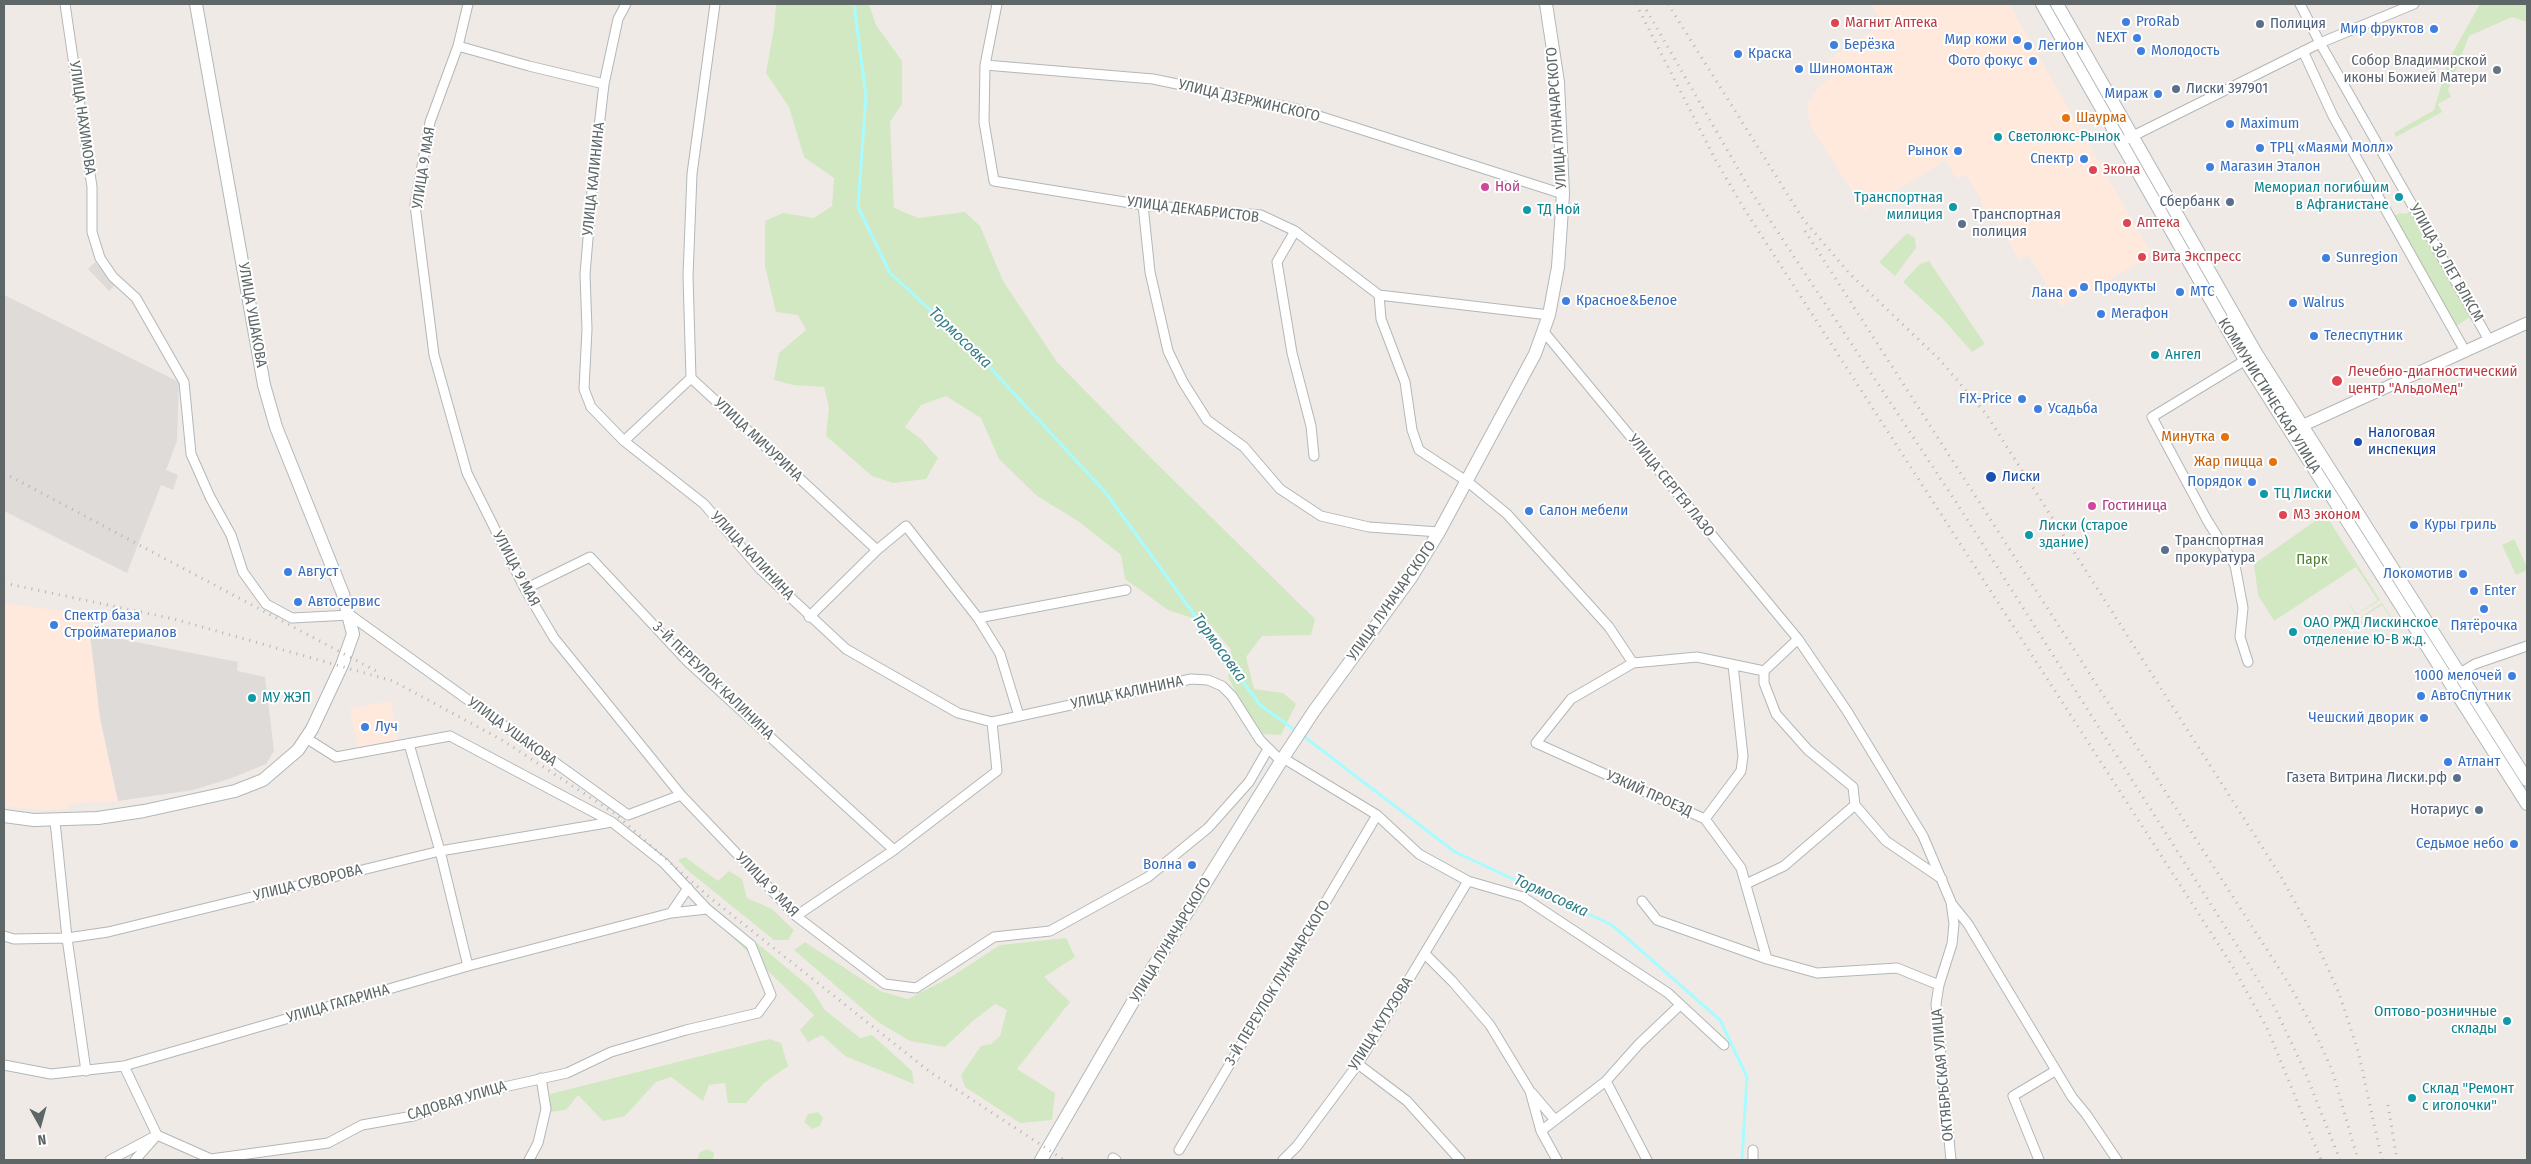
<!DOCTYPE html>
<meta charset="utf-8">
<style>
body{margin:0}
#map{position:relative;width:2531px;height:1164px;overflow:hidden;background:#f0eae6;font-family:"Fira Sans Condensed",sans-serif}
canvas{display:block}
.frame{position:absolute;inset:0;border:5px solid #5e6667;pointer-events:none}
.north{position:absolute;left:15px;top:1099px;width:50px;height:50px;-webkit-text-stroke:4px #fff;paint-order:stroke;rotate:173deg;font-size:14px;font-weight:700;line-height:20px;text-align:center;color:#5e6667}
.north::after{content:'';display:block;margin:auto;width:18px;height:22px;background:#5e6667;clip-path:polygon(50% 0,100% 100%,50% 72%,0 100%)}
</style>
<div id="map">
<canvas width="2531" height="1164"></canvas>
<div class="frame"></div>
<div class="north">N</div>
</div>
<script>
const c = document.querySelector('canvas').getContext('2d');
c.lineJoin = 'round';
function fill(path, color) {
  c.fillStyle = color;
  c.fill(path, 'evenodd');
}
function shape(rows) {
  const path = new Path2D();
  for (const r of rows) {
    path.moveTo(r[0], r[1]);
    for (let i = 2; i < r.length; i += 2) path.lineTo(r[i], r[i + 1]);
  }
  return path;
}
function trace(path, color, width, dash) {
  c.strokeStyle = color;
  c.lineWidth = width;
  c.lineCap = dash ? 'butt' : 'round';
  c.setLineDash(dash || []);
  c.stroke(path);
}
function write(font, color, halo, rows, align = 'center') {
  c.font = font + ' "Fira Sans Condensed",sans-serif';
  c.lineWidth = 4;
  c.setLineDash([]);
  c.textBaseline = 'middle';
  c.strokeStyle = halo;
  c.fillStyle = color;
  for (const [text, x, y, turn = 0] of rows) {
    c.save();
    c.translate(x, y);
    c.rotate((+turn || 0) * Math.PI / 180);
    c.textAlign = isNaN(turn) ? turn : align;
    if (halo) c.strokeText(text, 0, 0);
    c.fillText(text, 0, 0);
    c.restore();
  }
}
const commercial = shape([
 [1871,4,2009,4,2152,255,2061,307,2028,254,2020,260,1994,219,1991,220,1980,203,1982,200,1965,174,1957,179,1945,160,1865,211,1813,130,1809,121,1808,103,1819,87,1836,74,1828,60,1883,24],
 [4,603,87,615,100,718,118,801,92,802,71,804,66,809,44,810,4,806],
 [391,701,398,741,358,749,350,709]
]);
const industrial = shape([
 [95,262,116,284,109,291,88,269],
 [4,295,179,382,177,441,166,470,178,475,173,490,161,485,127,573,4,511],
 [90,633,238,662,237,671,265,677,274,751,266,764,232,778,193,790,118,801,100,718]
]);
const green = shape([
 [776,4,869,4,876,25,902,61,902,104,890,122,894,208,918,218,965,212,980,226,1003,281,1057,362,1149,456,1315,619,1311,635,1262,636,1246,657,1254,689,1283,693,1296,704,1281,735,1263,734,1241,702,1228,677,1231,650,1210,624,1168,610,1125,579,1121,555,1078,521,1037,496,999,459,981,418,946,396,921,405,905,427,921,439,938,458,926,479,893,483,872,476,826,436,829,407,824,387,793,385,774,380,779,353,806,330,798,315,776,312,765,266,765,221,783,213,814,218,832,206,834,178,804,157,789,107,766,73,774,28],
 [2480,4,2527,4,2527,22,2512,17,2469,36,2448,90,2451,97,2438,104,2442,112,2396,137,2394,133,2434,110,2449,59],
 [2412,210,2472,316,2456,326,2394,216,2400,213,2406,214],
 [1907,233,1915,238,1916,248,1895,276,1879,262],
 [1929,261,1985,344,1972,352,1943,319,1903,282,1920,264],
 [2325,514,2380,600,2356,615,2347,601,2357,614,2378,600,2356,567,2274,621,2258,595,2254,564],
 [2514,539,2527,567,2527,570,2516,575,2502,545],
 [2382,603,2405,638,2382,605,2360,619,2368,634,2358,619],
 [685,857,718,881,729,871,742,879,747,898,772,909,794,930,788,940,774,940,686,869,678,860],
 [697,893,811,988,825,1010,860,1038,872,1035,912,1071,914,1084,845,1056,822,1035,808,1042,800,1030,814,1015,691,898],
 [1066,938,1075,957,1044,977,1070,1002,1017,1069,1055,1093,1052,1120,1020,1123,965,1087,961,1075,981,1046,991,1044,1000,1036,1007,1010,995,1004,974,1020,945,1047,910,1041,878,1022,794,950,805,942,880,991,908,999,951,977,1000,945],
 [769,1039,781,1043,788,1066,764,1083,746,1103,728,1103,725,1083,709,1085,703,1101,671,1077,656,1082,625,1116,603,1121,578,1095,566,1110,550,1112,550,1094],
 [818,1112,823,1118,820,1126,812,1129,804,1122,808,1114],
 [707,1149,714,1153,713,1160,700,1160,698,1159,699,1153]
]);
const stream = shape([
 [854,4,866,96,858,207,890,273,973,349,1106,493,1260,705,1296,731],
 [1302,735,1455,852,1612,925,1720,1020,1747,1077,1742,1160]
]);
const minor = shape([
 [65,4,92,187,92,232,100,258,113,277,136,298,184,382,191,454,210,497,231,535,243,572,266,604,292,618,350,615,628,815,681,795],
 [468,4,458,46,430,122,415,205,434,355,467,473,525,589,554,638,681,795,796,916,885,984,916,988,994,937,1050,931,1148,877,1208,828,1249,782,1268,749],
 [626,4,618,19,604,84,593,179,585,274,587,329,584,389,591,407,624,441,704,504,760,569,846,649,958,713,992,722,1191,679,1208,680,1222,686,1232,696,1260,740,1281,761],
 [715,4,692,174,688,276,691,378,877,550,906,526,978,618,1126,590],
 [997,4,985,65,984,122,994,181,1143,205,1261,215,1295,231,1379,295,1549,315],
 [2300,4,2320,43,2489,340],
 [458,46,529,66,604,84],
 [2303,51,2333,116,2465,351],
 [985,65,1153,79,1297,109,1563,194],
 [2127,139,2320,43,2414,4],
 [1143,205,1150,272,1168,351,1183,382,1207,420,1244,447,1280,489,1321,516,1369,527,1439,532],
 [1295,231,1277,262,1292,353,1311,426,1314,456],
 [1379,295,1381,319,1405,382,1412,430,1419,450,1468,482,1507,514,1609,627,1633,663],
 [1544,332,1798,639,1847,711,1923,836,1951,902,1954,924,1952,944,1939,985,1936,1004,1951,1160],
 [624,441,691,378],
 [525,589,590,557,688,662,894,850,796,916],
 [809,617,877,550],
 [978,618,1000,654,1019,716],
 [1798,639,1764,671,1764,683,1776,714,1808,750,1853,787,1855,805,1886,841,1942,879],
 [2248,662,2240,637,2243,608,2235,565,2207,520,2152,417,2249,358],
 [1764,671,1697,657,1633,663,1571,699,1536,743,1705,819,1741,868,1767,959,1817,973,1897,968,1939,985],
 [2455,676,2475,664,2527,646],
 [409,744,440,851,468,966],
 [1283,758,1377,815,1419,854,1468,881,1523,897,1668,993,1724,1045],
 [1705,819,1741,771,1743,756,1733,665],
 [55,821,67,938,86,1071],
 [894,850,997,771,992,722],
 [1746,884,1784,866,1855,805],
 [1642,901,1657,920,1767,959],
 [1951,903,1968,924,2072,1097,2086,1114,2117,1160],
 [671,913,688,888],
 [4,936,14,939,67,938,108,932,440,851,612,822],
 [1425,954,1453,982,1490,1025,1530,1091,1541,1131,1557,1160],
 [1358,1064,1407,1101,1460,1160],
 [4,1065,51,1074,124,1066,468,966,671,913,707,909],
 [124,1066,157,1135,135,1160],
 [1606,1081,1647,1160],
 [1532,1093,1555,1120],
 [1541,1131,1606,1081,1639,1044,1679,1006],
 [1179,1150,1377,815],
 [1753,1150,1753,1160],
 [1113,1158,1116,1160],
 [110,1160,157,1135,211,1159,328,1143,362,1125,413,1116,477,1093,567,1073,611,1052,686,1030,758,1013,771,995,751,945,707,909,664,863,612,822,450,736,336,757,306,738],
 [529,1160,538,1143,546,1109,541,1078],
 [1283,1160,1297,1146,1358,1064,1468,881],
 [2039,1160,2013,1096,2055,1071]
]);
const tertiary = shape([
 [2295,429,2527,323]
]);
const secondary = shape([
 [2042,4,2245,360,2527,804],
 [2057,4,2256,353,2527,780],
 [4,816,34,820,98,818,144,811,235,791,263,780,298,750,312,729,342,665,353,634,343,594,276,427,264,385,196,4],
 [1041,1160,1152,969,1281,761,1314,711,1410,579,1439,532,1535,354,1549,315,1558,267,1563,194,1558,82,1546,4]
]);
const rail = shape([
 [1636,4,1715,159,1743,207,2233,967,2268,1030,2321,1160],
 [1643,4,1752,193,1956,502,2243,955,2275,1008,2306,1074,2340,1160],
 [1668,4,1803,219,1849,273,1940,360,1986,414,2280,875,2311,931,2339,993,2358,1051,2382,1160],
 [1805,231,2289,984,2313,1028,2332,1070,2358,1160],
 [4,473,378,672],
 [4,583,174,619,393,681,502,740,614,813,708,896,930,1072,1064,1160],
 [2388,1105,2397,1160]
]);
const markers = [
 [2126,22,5,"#3f7fe0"],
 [1835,23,5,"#e0444e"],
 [2260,24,5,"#5c6f8a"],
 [2434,29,5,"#3f7fe0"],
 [2137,38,5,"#3f7fe0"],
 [2017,40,5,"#3f7fe0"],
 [1834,45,5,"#3f7fe0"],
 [2028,46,5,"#3f7fe0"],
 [2141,51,5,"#3f7fe0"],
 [1738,54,5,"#3f7fe0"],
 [2033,61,5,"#3f7fe0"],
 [1799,69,5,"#3f7fe0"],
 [2497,70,5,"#6b7280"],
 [2176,89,5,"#5c6f8a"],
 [2158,94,5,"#3f7fe0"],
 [2066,118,5,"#e8710a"],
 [2230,124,5,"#3f7fe0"],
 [1998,137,5,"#0f9aa8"],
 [2260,148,5,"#3f7fe0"],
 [1958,151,5,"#3f7fe0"],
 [2084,159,5,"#3f7fe0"],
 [2210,167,5,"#3f7fe0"],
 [2093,170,5,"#e0444e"],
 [1485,187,5,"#d1479c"],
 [2399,197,5,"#0f9aa8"],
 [2230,202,5,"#5c6f8a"],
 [1953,207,5,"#0f9aa8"],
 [1527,210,5,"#0f9aa8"],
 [2127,223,5,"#e0444e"],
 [1962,224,5,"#5c6f8a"],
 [2142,257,5,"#e0444e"],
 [2326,258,5,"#3f7fe0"],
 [2084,287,5,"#3f7fe0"],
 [2180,292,5,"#3f7fe0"],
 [2073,293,5,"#3f7fe0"],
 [1566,301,5,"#3f7fe0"],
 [2293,303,5,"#3f7fe0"],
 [2101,314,5,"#3f7fe0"],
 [2314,336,5,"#3f7fe0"],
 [2155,355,5,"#0f9aa8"],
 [2337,381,6,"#e0444e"],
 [2022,399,5,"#3f7fe0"],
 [2038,409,5,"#3f7fe0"],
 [2225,437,5,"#e8710a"],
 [2358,442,5,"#1a4fb4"],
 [2273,462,5,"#e8710a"],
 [1991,477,6,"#1a4fb4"],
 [2252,482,5,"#3f7fe0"],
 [2264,494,5,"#0f9aa8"],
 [2092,506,5,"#d1479c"],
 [1529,511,5,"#3f7fe0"],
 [2283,515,5,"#e0444e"],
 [2414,525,5,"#3f7fe0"],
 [2029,535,5,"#0f9aa8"],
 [2165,550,5,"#5c6f8a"],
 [288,572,5,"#3f7fe0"],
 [2463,574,5,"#3f7fe0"],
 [2474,591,5,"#3f7fe0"],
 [298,602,5,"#3f7fe0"],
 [2484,609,5,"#3f7fe0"],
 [54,625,5,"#3f7fe0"],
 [2293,632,5,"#0f9aa8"],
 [2512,676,5,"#3f7fe0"],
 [2421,696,5,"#3f7fe0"],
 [252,698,5,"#0f9aa8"],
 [2424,718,5,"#3f7fe0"],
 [365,727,5,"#3f7fe0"],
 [2448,762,5,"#3f7fe0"],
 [2457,778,5,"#5c6f8a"],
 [2479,810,5,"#5c6f8a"],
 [2514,844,5,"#3f7fe0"],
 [1192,865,5,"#3f7fe0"],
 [2507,1021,5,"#0f9aa8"],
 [2412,1098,5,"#0f9aa8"]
];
const shopNames = [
 ["ProRab",2136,22],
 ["Мир фруктов",2424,29,"right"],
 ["NEXT",2127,38,"right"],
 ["Мир кожи",2007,40,"right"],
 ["Берёзка",1844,45],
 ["Легион",2038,46],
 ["Молодость",2151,51],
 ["Краска",1748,54],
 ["Фото фокус",2023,61,"right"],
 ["Шиномонтаж",1809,69],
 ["Мираж",2148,94,"right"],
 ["Maximum",2240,124],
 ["ТРЦ «Маями Молл»",2270,148],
 ["Рынок",1948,151,"right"],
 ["Спектр",2074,159,"right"],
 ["Магазин Эталон",2220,167],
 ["Sunregion",2336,258],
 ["Продукты",2094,287],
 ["МТС",2190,292],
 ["Лана",2063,293,"right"],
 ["Красное&Белое",1576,301],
 ["Walrus",2303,303],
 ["Мегафон",2111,314],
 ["Телеспутник",2324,336],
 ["FIX-Price",2012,399,"right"],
 ["Усадьба",2048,409],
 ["Порядок",2242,482,"right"],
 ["Салон мебели",1539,511],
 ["Куры гриль",2424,525],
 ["Август",298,572],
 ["Локомотив",2453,574,"right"],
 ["Enter",2484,591],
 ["Автосервис",308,602],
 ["Спектр база",64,616],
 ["Стройматериалов",64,633],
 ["Пятёрочка",2484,626,"center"],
 ["1000 мелочей",2502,676,"right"],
 ["АвтоСпутник",2431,696],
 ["Чешский дворик",2414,718,"right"],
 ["Луч",375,727],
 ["Атлант",2458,762],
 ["Седьмое небо",2504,844,"right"],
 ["Волна",1182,865,"right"]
];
const healthNames = [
 ["Магнит Аптека",1845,23],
 ["Экона",2103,170],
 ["Аптека",2137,223],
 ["Вита Экспресс",2152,257],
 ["Лечебно-диагностический",2348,372],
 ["центр \"АльдоМед\"",2348,389],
 ["М3 эконом",2293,515]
];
const serviceNames = [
 ["Полиция",2270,24],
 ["Лиски 397901",2186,89],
 ["Сбербанк",2220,202,"right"],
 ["Транспортная",1972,215],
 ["полиция",1972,232],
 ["Транспортная",2175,541],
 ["прокуратура",2175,558],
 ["Газета Витрина Лиски.рф",2447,778,"right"],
 ["Нотариус",2469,810,"right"]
];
const worshipNames = [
 ["Собор Владимирской",2487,61],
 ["иконы Божией Матери",2487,78]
];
const streetNames = [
 ["УЛИЦА ДЗЕРЖИНСКОГО",1249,101,13],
 ["УЛИЦА НАХИМОВА",82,118,82],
 ["УЛИЦА ЛУНАЧАРСКОГО",1557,118,-94],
 ["УЛИЦА 9 МАЯ",424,168,-81],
 ["УЛИЦА КАЛИНИНА",594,179,-84],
 ["УЛИЦА ДЕКАБРИСТОВ",1193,210,7],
 ["УЛИЦА 30 ЛЕТ ВЛКСМ",2446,263,60],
 ["УЛИЦА УШАКОВА",252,315,80],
 ["КОММУНИСТИЧЕСКАЯ УЛИЦА",2269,396,58],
 ["УЛИЦА МИЧУРИНА",758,440,43],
 ["УЛИЦА СЕРГЕЯ ЛАЗО",1671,486,51],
 ["УЛИЦА КАЛИНИНА",752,556,47],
 ["УЛИЦА 9 МАЯ",516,569,62],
 ["УЛИЦА ЛУНАЧАРСКОГО",1392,601,-55],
 ["3-Й ПЕРЕУЛОК КАЛИНИНА",713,681,44],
 ["УЛИЦА КАЛИНИНА",1127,693,-12],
 ["УЛИЦА УШАКОВА",512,732,36],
 ["УЗКИЙ ПРОЕЗД",1649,794,24],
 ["УЛИЦА СУВОРОВА",308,883,-14],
 ["УЛИЦА 9 МАЯ",767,885,46],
 ["УЛИЦА ЛУНАЧАРСКОГО",1171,940,-59],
 ["3-Й ПЕРЕУЛОК ЛУНАЧАРСКОГО",1278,983,-59],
 ["УЛИЦА ГАГАРИНА",338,1004,-16],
 ["УЛИЦА КУТУЗОВА",1381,1024,-58],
 ["ОКТЯБРЬСКАЯ УЛИЦА",1943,1075,-95],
 ["САДОВАЯ УЛИЦА",457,1101,-17]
];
const foodNames = [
 ["Шаурма",2076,118,"left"],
 ["Минутка",2215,437],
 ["Жар пицца",2263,462]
];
const cultureNames = [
 ["Светолюкс-Рынок",2008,137],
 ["Мемориал погибшим",2389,188,"right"],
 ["в Афганистане",2389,205,"right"],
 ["Транспортная",1943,198,"right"],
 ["милиция",1943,215,"right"],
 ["ТД Ной",1537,210],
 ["Ангел",2165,355],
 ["ТЦ Лиски",2274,494],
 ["Лиски (старое",2039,526],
 ["здание)",2039,543],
 ["ОАО РЖД Лискинское",2303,623],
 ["отделение Ю-В ж.д.",2303,640],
 ["МУ ЖЭП",262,698],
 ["Оптово-розничные",2497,1012,"right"],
 ["склады",2497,1029,"right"],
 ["Склад \"Ремонт",2422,1089],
 ["с иголочки\"",2422,1106]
];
const hotelNames = [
 ["Ной",1495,187],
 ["Гостиница",2102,506]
];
const transitNames = [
 ["Налоговая",2368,433],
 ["инспекция",2368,450],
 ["Лиски",2002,477]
];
const parkNames = [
 ["Парк",2312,560]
];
const waterNames = [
 ["Тормосовка",960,338,44],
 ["Тормосовка",1219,648,54],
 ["Тормосовка",1551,896,25]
];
fill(commercial, '#ffe9dd');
fill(industrial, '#dfdbd9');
fill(green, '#d2e8c2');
trace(stream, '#a8fcff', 3);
trace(minor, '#b2b7b9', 11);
trace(tertiary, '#b2b7b9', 13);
trace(secondary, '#b1b7b9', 14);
trace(minor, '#fff', 9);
trace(tertiary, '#fff', 11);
trace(secondary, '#fff', 12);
trace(rail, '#b3b4b5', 3, [1, 6]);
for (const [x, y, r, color] of markers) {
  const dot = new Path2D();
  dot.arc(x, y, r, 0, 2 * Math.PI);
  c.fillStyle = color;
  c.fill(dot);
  trace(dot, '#fff', 2);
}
write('15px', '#366cbe', '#fff', shopNames, 'left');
write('15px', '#be3a42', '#fff', healthNames, 'left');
write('15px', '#4e5e75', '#fff', serviceNames, 'left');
write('15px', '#5b616d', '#fff', worshipNames, 'right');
write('15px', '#5e6667', '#fff', streetNames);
write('15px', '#c56008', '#fff', foodNames, 'right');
write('15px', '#0d838f', '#fff', cultureNames, 'left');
write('15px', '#b23c85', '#fff', hotelNames, 'left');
write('15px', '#164399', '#fff', transitNames, 'left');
write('15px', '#4e8231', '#fff', parkNames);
write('italic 16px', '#337e88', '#fff', waterNames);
</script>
